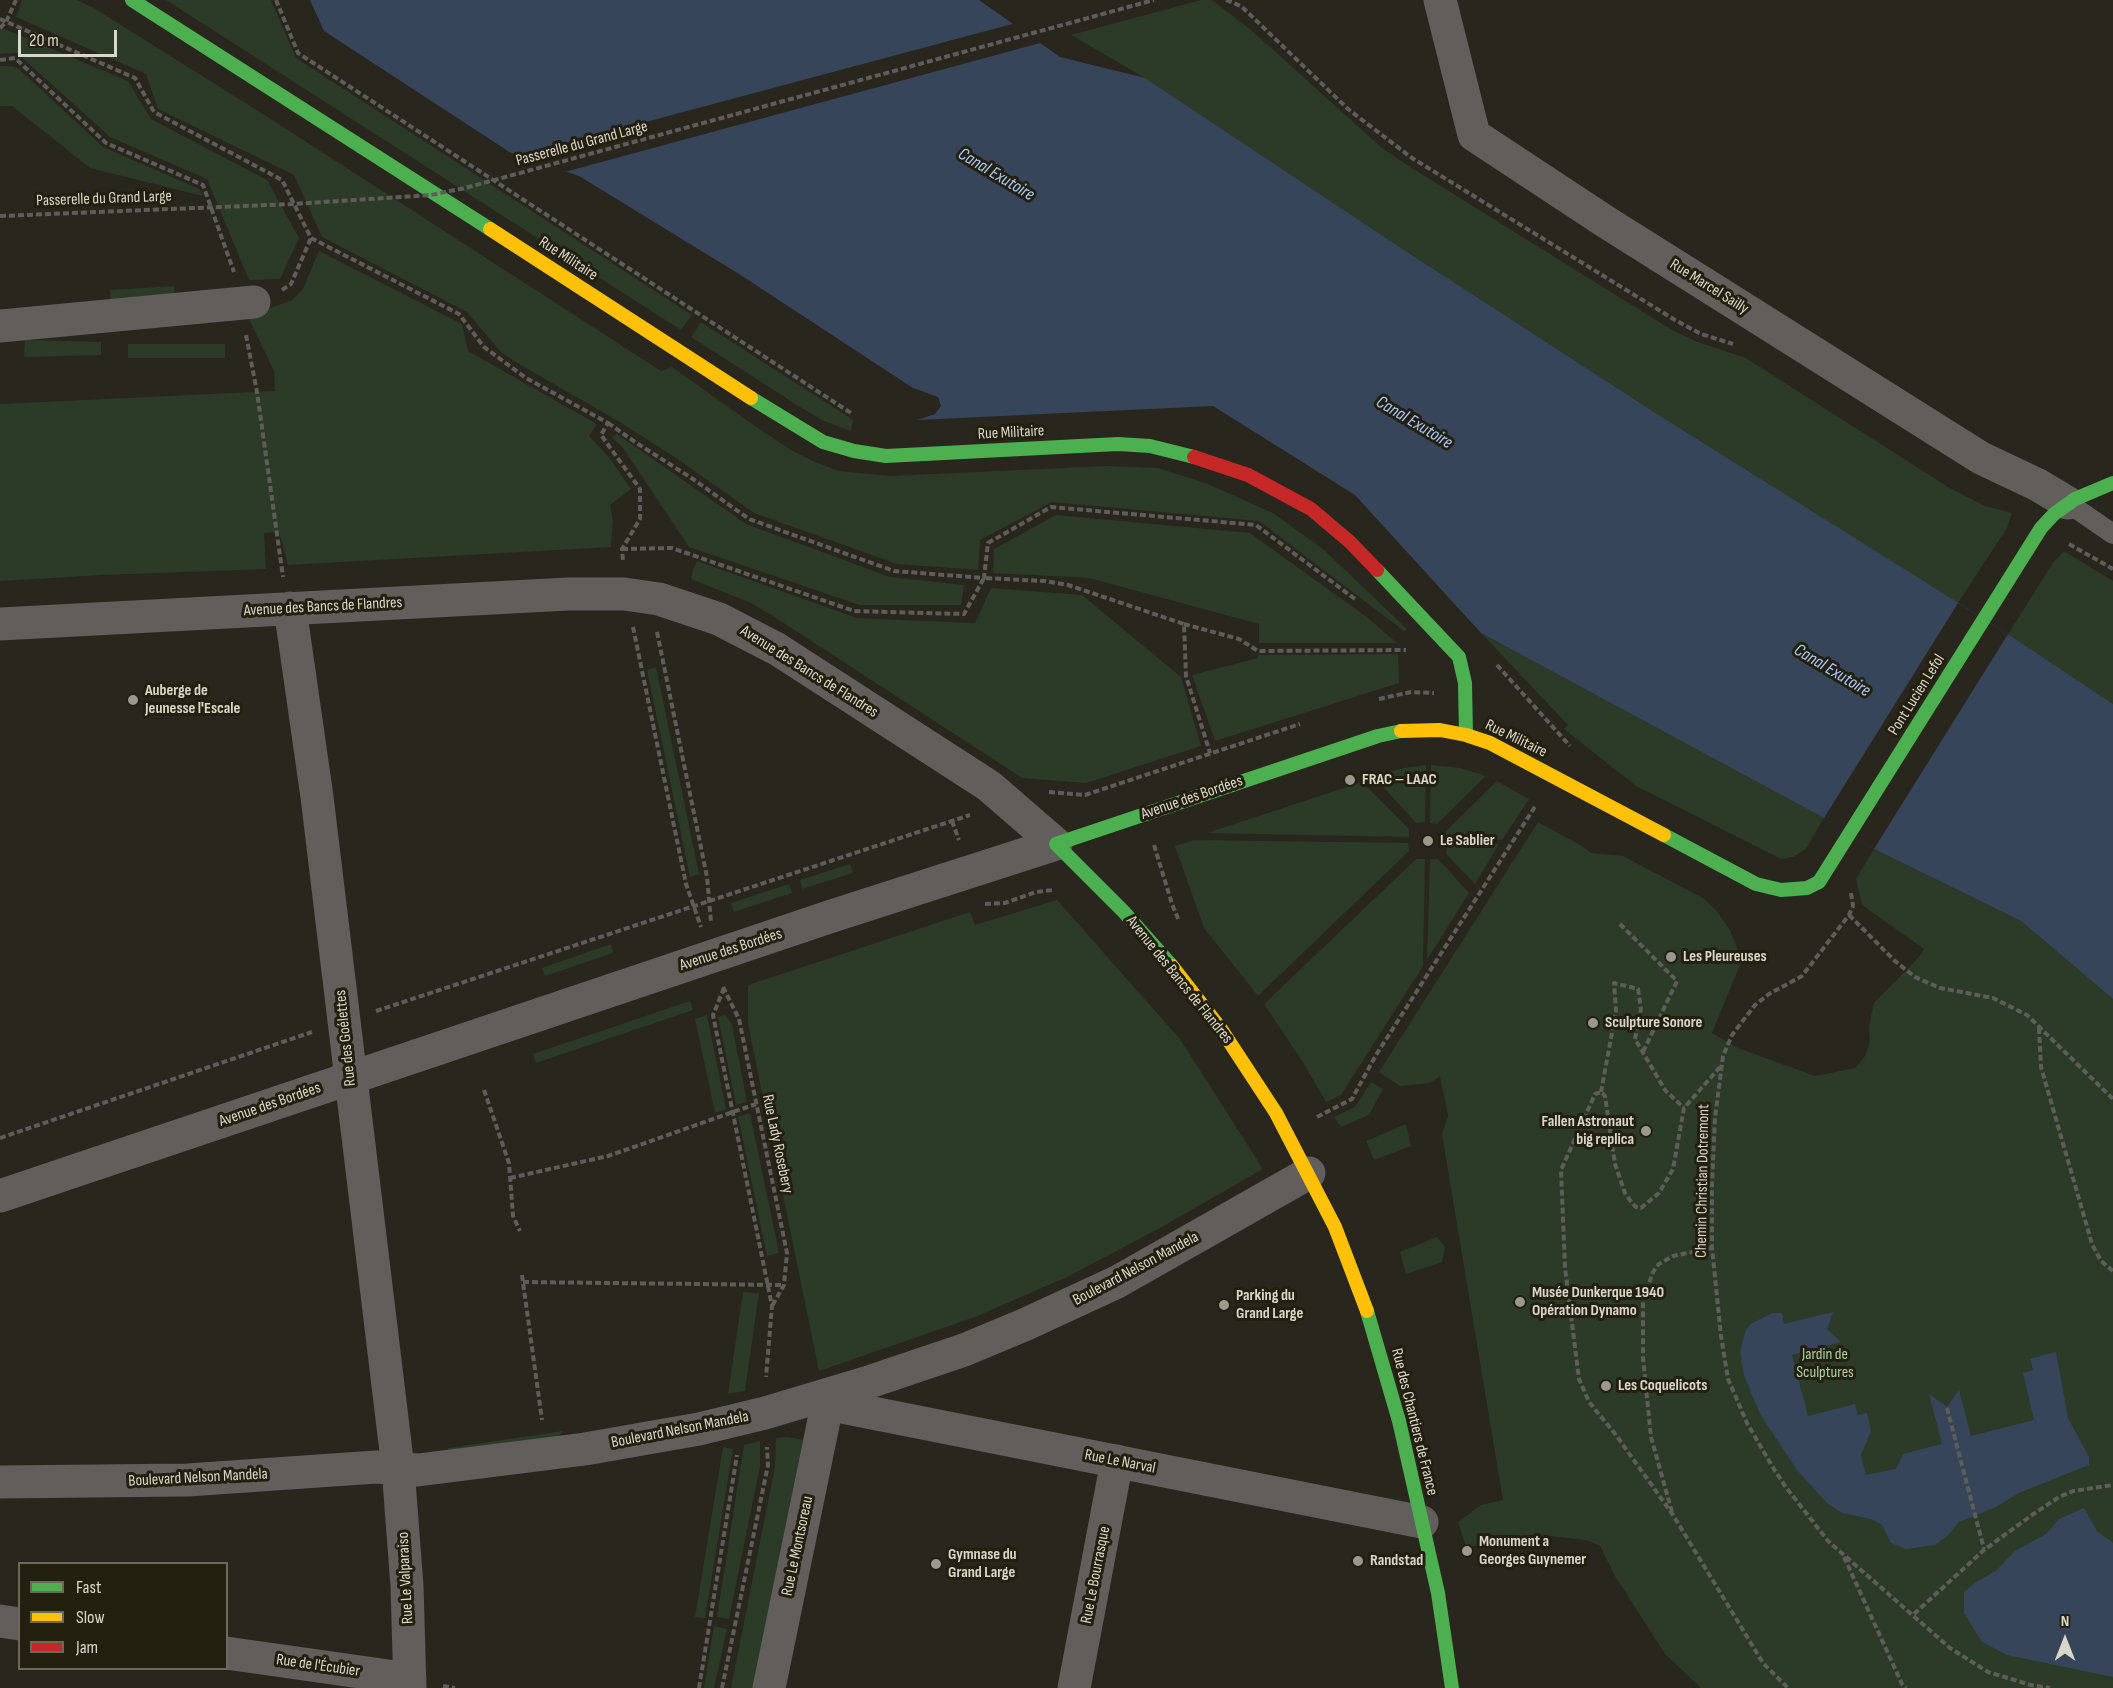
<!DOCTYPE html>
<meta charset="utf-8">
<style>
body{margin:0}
#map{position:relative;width:2113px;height:1688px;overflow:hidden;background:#28261d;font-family:"Sofia Sans Condensed",sans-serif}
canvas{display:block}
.legend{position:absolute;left:18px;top:1562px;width:210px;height:108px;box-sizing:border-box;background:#23200f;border:2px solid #6c695b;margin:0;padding:8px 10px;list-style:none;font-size:18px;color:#d9d7cc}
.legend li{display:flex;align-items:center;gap:12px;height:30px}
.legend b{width:30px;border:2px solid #6c695b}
.north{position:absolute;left:2035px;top:1610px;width:60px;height:60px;-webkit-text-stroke:4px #23200f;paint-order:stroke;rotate:0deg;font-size:16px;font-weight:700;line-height:24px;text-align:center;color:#d9d7cc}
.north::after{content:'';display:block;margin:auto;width:21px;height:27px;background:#d9d7cc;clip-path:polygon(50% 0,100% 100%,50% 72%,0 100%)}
.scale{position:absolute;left:18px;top:30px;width:99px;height:27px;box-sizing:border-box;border:3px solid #d9d7cc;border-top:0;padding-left:8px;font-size:18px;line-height:21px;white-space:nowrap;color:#d9d7cc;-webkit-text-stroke:4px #23200f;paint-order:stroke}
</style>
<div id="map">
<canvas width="2113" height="1688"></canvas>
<ul class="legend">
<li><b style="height:8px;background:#4caf50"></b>Fast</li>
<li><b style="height:8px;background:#ffc107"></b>Slow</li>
<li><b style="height:8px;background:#c62828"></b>Jam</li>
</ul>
<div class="north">N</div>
<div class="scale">20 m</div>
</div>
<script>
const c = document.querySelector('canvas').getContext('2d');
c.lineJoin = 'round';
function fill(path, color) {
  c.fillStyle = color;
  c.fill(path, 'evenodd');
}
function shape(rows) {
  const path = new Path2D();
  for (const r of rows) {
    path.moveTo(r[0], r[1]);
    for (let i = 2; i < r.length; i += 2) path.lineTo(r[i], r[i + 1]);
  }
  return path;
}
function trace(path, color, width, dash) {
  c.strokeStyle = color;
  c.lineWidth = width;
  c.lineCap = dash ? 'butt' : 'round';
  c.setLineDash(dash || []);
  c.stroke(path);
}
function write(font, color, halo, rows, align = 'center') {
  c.font = font + ' "Sofia Sans Condensed",sans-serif';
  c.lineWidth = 6;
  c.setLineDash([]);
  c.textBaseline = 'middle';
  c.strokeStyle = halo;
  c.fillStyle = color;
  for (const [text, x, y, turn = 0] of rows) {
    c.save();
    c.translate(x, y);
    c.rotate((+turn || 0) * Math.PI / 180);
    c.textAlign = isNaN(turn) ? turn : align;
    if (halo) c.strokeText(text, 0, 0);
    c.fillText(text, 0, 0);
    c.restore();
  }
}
const green = shape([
 [22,0,77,0,94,8,274,121,661,371,672,367,755,426,791,450,815,462,839,471,891,476,1106,466,1158,468,1208,484,1273,513,1323,549,1407,629,1404,631,1259,521,1052,502,980,540,978,570,897,564,754,513,676,458,618,421,514,361,501,352,467,312,322,237,294,175,158,109,146,74,16,17],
 [166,0,271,0,296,58,692,315,681,330],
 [1201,0,1212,0,1250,29,1382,148,1407,165,1672,330,1698,342,1746,358,1948,487,1985,506,2012,513,2007,528,1958,603,1654,412,1398,246,1145,78,1071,35],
 [0,27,128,81,151,119,267,180,299,238,280,279,249,280,207,179,110,137,17,53,0,54],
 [11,66,19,69,103,147,199,189,203,196,90,168,12,106,0,106,0,66],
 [319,251,462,324,468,351,597,424,589,436,608,456,631,489,610,505,613,521,611,547,288,565,279,532,264,533,266,569,102,575,0,581,0,404,275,391,274,371,249,319,268,309,292,300,303,289],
 [174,286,175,305,111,309,110,290],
 [701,322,853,420,851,431,824,421,800,407,691,337],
 [25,340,101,342,101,355,24,357],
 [128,344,225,344,225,358,128,358],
 [617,434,746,524,890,577,964,585,961,605,860,605,689,547,623,448,612,437],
 [1056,515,1250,533,1368,618,1397,643,1259,643,1259,624,1089,578,993,573,994,549],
 [2064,551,2113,581,2113,704,2008,634,2053,563],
 [697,561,857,618,975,623,991,588,1082,595,1181,677,1201,746,1086,783,1022,778,773,616,751,603,691,579,693,570],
 [1481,633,1824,818,1806,849,1793,857,1781,859,1636,786,1564,729,1568,725],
 [1398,654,1399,683,1215,741,1192,675,1258,658,1258,655],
 [656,667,699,874,690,877,647,670],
 [1426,765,1425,822,1416,823,1374,777,1404,768],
 [1431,765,1461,768,1486,776,1437,824,1430,823],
 [1497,781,1529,799,1502,840,1446,839,1446,831],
 [1362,782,1409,829,1409,837,1207,833],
 [1538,822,1582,846,1591,853,1623,856,1703,898,1716,910,1730,930,1742,960,1712,1033,1738,1048,1815,1076,1855,1068,1865,1056,1870,1042,1869,1026,1874,1003,1920,956,1924,949,1862,905,1856,879,1874,849,2021,921,2113,999,2113,1688,1701,1688,1665,1654,1615,1576,1600,1546,1586,1540,1549,1536,1466,1547,1458,1522,1481,1505,1503,1500,1442,1134,1448,1116,1440,1076,1430,1083,1400,1086,1379,1072],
 [1194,840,1408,843,1409,851,1258,996,1204,928,1175,846],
 [1447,843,1499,844,1475,884,1446,854],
 [1416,859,1425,859,1423,966,1341,1095,1326,1102,1304,1064,1264,1004],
 [1430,859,1438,859,1469,893,1427,960],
 [850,864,853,873,802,889,800,880],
 [789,884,792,893,734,912,731,903],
 [1057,900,1180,1039,1263,1169,1160,1228,1067,1277,975,1317,819,1371,751,1039,748,1022,748,985,970,912,975,925],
 [611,944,613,953,545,976,542,968],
 [690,1001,693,1010,536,1063,533,1054],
 [707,1015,726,1109,715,1113,695,1019],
 [725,1015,732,1024,747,1102,736,1105,718,1017],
 [1371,1082,1383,1089,1369,1115,1341,1127,1334,1117,1355,1107],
 [750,1113,779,1253,767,1256,738,1116],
 [1406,1124,1411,1146,1374,1160,1366,1141],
 [1437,1237,1445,1247,1442,1262,1406,1274,1400,1252],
 [743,1292,759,1293,745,1391,728,1394],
 [563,1431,552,1445,449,1459,448,1448],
 [788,1437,803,1440,753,1688,731,1688,775,1467,776,1438],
 [760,1441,760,1466,729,1619,717,1617,744,1445],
 [723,1447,733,1449,705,1618,695,1617],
 [714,1626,727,1629,714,1688,704,1688]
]);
const water = shape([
 [310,0,979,0,1060,57,1145,78,1398,246,1654,412,2008,634,2113,704,2113,999,2021,921,1874,849,1824,818,1481,633,1355,495,1213,406,917,420,935,414,941,406,938,397,913,388,739,274,579,176,511,153,324,31],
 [1833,1312,1827,1329,1841,1342,1792,1355,1808,1416,1855,1404,1858,1415,1867,1413,1871,1431,1861,1455,1866,1475,1896,1469,1903,1454,1942,1444,1929,1394,1947,1407,1959,1390,1971,1436,2034,1420,2023,1373,2033,1370,2030,1359,2056,1352,2068,1418,2089,1457,2089,1465,2019,1493,1996,1507,1959,1522,1946,1537,1935,1545,1906,1549,1891,1543,1882,1525,1871,1519,1842,1513,1827,1503,1797,1470,1760,1414,1744,1375,1740,1352,1746,1329,1752,1323,1773,1313,1782,1313,1784,1324],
 [2084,1508,2097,1531,2113,1543,2113,1677,2007,1655,1982,1642,1964,1613,1964,1592,1978,1581,1997,1570,2015,1551,2046,1534,2059,1519]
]);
const pier = shape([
 [1016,23,1044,42,561,173,515,157],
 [1958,603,2008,634,1874,849,1824,818]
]);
const path = shape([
 [276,0,298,53,851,413],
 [1226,0,1241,6,1348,109,1412,158,1675,320,1701,334,1733,344],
 [0,19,135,78,154,112,282,180,311,238,459,314,484,347,526,378,608,423,601,435,640,489,640,519,622,549,623,561],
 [0,28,6,22,16,0],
 [0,60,15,58,106,143,203,185,234,272],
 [282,290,291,284,311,238],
 [246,335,257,392,283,577],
 [608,423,638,444,693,479,749,519,894,571,984,578,988,543,1051,507,1256,525,1355,599],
 [2069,544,2113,569],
 [622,549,672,548,854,611,964,614,984,578,1044,581,1068,585,1184,624,1186,676,1210,753],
 [1184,624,1239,639,1258,651,1406,650],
 [633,627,686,884,701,927],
 [657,632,707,877,711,922],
 [1497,665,1570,746],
 [1379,699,1411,692,1434,693],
 [1049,792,1085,795,1300,724],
 [952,821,959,840],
 [1154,845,1172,904,1179,921],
 [1851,893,1853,906,1849,915,1802,976,1769,994,1755,1005,1732,1035,1723,1056,1715,1118,1712,1184,1712,1248,1721,1336,1728,1379,1747,1423,1772,1466,1785,1486,1828,1541,1950,1648,1988,1672,2031,1685,2050,1688],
 [985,904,1005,903,1036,892,1053,890],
 [1849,915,1895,961,1915,977,1940,988,1993,998,2027,1015,2113,1099],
 [1620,924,1677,981,1643,1052],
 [723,987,739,1019,787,1253,784,1285,772,1306],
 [724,988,713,1015,772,1306,766,1377],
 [376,1011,970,815],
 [2039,1028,2041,1067,2092,1244,2101,1261,2113,1271],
 [1720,1067,1684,1108,1673,1169,1659,1193,1641,1208,1636,1207,1632,1203,1625,1193,1615,1164,1605,1096,1601,1092,1595,1094,1561,1170,1565,1268,1579,1379,1589,1402,1616,1435,1673,1515,1763,1663,1788,1688],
 [484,1090,509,1163,513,1216,520,1231],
 [1601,1092,1616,1011,1614,983,1638,989,1641,1009,1635,1039,1665,1090,1684,1108],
 [1317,1117,1352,1099,1376,1055,1536,805],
 [0,1138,312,1032],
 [510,1178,608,1156,756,1104],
 [522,1275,542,1420],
 [523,1282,784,1285],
 [1947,1408,1984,1549],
 [1672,1512,1651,1437,1643,1358,1643,1300,1653,1272,1659,1264,1673,1256,1712,1248],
 [1844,1557,1902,1684,1906,1688],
 [1914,1614,1984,1550,2032,1515,2059,1497,2073,1491,2113,1485],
 [443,1686,455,1688],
 [699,1688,737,1455],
 [722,1688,768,1465,767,1447]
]);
const lane = shape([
 [2068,503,2113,534]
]);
const street = shape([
 [1440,0,1474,135,1606,222,1981,458,2038,485,2068,503],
 [0,326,254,302],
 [290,608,317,797,398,1468,407,1586,410,1688],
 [0,624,568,594,624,594,659,599,719,619,777,649,989,786,1056,844],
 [0,1196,832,916,1056,844],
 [827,1404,1422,1522],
 [0,1482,188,1480,376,1467,418,1470,585,1449,699,1429,765,1413,872,1381,964,1350,1024,1325,1117,1282,1309,1173],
 [0,1621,20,1624],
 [226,1653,410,1679],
 [769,1688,822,1430,827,1404,825,1395],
 [1074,1688,1117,1461]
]);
const fast = shape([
 [132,0,490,229],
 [751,398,823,442,854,451,886,456,1118,444,1150,446,1194,457],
 [1377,570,1459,657,1465,683,1466,735],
 [1664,835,1756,884,1781,890,1807,888,1819,882,2041,528,2054,514,2075,499,2113,483],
 [1172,966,1124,912,1056,844,1378,736,1401,731],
 [1367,1311,1399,1421,1438,1593,1452,1688]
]);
const slow = shape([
 [490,229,751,398],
 [1401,731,1440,730,1466,735,1490,743,1664,835],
 [1172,966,1221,1029,1276,1113,1335,1227,1367,1311]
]);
const jam = shape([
 [1194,457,1248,475,1311,509,1350,542,1377,570]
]);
const pathBridge = shape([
 [0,216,293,204,431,195,465,188,1154,0]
]);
const markers = [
 [133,700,6,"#9b998f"],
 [1350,780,6,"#9b998f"],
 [1428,841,6,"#9b998f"],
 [1671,957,6,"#9b998f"],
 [1593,1023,6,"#9b998f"],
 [1646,1131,6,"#9b998f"],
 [1520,1302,6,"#9b998f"],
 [1224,1305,6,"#9b998f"],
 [1606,1386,6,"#9b998f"],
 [1467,1551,6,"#9b998f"],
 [1358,1561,6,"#9b998f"],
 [936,1564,6,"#9b998f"]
];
const streetNames = [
 ["Passerelle du Grand Large",582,144,-15],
 ["Passerelle du Grand Large",104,199,-2],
 ["Rue Militaire",568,259,33],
 ["Rue Marcel Sailly",1709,287,32],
 ["Rue Militaire",1011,433,-3],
 ["Avenue des Bancs de Flandres",323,607,-3],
 ["Avenue des Bancs de Flandres",809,672,32],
 ["Pont Lucien Lefol",1917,695,-58],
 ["Rue Militaire",1516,739,26],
 ["Avenue des Bordées",1192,798,-19],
 ["Avenue des Bordées",731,950,-18],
 ["Avenue des Bancs de Flandres",1179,980,51],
 ["Rue des Goélettes",346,1038,-96],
 ["Avenue des Bordées",270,1105,-19],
 ["Rue Lady Rosebery",777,1144,78],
 ["Chemin Christian Dotremont",1703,1181,-89],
 ["Boulevard Nelson Mandela",1136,1269,-28],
 ["Rue des Chantiers de France",1414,1422,76],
 ["Boulevard Nelson Mandela",680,1430,-11],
 ["Rue Le Narval",1120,1462,11],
 ["Boulevard Nelson Mandela",198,1478,-3],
 ["Rue Le Montsoreau",798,1546,-78],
 ["Rue Le Bourrasque",1096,1575,-79],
 ["Rue Le Valparaiso",406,1578,-93],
 ["Rue de l'Écubier",318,1666,8]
];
const poiNames = [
 ["Auberge de",145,691],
 ["Jeunesse l'Escale",145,709],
 ["FRAC – LAAC",1362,780],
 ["Le Sablier",1440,841],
 ["Les Pleureuses",1683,957],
 ["Sculpture Sonore",1605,1023],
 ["Fallen Astronaut",1634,1122,"right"],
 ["big replica",1634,1140,"right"],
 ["Musée Dunkerque 1940",1532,1293],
 ["Opération Dynamo",1532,1311],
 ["Parking du",1236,1296],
 ["Grand Large",1236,1314],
 ["Les Coquelicots",1618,1386],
 ["Monument a",1479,1542],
 ["Georges Guynemer",1479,1560],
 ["Gymnase du",948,1555],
 ["Grand Large",948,1573],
 ["Randstad",1370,1561]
];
const parkNames = [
 ["Jardin de",1825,1355],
 ["Sculptures",1825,1373]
];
const waterNames = [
 ["Canal Exutoire",996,175,31],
 ["Canal Exutoire",1414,423,31],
 ["Canal Exutoire",1832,671,31]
];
fill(green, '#2b3b28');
fill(water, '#37455a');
fill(pier, '#28261d');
trace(path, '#5f5d59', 4, [6, 3]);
trace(lane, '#615e5b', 20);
trace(street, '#615e5b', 33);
trace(fast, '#4caf50', 14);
trace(slow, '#ffc107', 14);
trace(jam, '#c62828', 14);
trace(pathBridge, '#5f5d59', 4, [6, 3]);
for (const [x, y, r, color] of markers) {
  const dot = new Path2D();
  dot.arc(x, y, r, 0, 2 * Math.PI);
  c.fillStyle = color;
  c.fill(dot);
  trace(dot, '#23200f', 2);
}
write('16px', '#d9d7cc', '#23200f', streetNames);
write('bold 16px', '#d9d7cc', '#23200f', poiNames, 'left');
write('16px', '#aad2a4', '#23200f', parkNames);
write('italic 18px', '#a9c7f7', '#23200f', waterNames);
</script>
